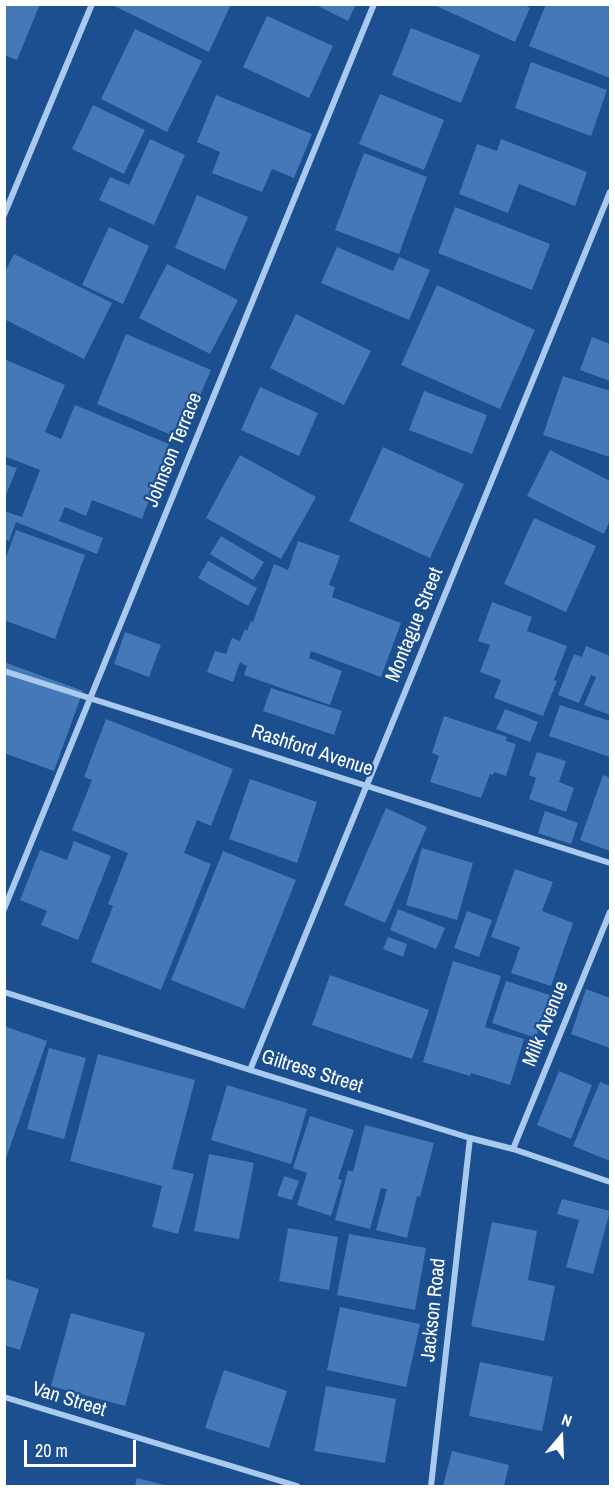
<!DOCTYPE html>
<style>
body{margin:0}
#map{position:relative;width:615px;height:1491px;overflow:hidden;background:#1b4f8f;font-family:"Archivo Narrow",sans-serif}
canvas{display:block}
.frame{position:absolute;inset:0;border:6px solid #fff;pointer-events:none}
.north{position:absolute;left:531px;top:1407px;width:60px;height:60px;-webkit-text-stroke:4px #1b4f8f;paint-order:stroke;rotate:19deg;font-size:16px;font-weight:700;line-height:24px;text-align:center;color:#fff}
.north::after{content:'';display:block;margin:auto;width:21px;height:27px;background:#fff;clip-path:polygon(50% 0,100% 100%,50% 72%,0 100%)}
.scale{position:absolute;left:24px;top:1440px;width:112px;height:27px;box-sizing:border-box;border:3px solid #fff;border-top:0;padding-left:8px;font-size:18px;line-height:21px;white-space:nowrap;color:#fff;-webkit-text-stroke:4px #1b4f8f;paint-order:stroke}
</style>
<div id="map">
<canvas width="615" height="1491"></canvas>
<div class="frame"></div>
<div class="north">N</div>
<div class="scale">20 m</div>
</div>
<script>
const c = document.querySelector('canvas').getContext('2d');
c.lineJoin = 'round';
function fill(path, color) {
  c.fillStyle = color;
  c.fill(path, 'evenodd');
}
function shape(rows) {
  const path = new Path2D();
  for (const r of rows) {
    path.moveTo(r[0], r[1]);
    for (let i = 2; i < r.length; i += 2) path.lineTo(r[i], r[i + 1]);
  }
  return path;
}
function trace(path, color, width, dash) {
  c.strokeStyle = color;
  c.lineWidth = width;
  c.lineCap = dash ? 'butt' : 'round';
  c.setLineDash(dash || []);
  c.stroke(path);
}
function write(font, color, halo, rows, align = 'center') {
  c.font = font + ' "Archivo Narrow",sans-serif';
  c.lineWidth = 4.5;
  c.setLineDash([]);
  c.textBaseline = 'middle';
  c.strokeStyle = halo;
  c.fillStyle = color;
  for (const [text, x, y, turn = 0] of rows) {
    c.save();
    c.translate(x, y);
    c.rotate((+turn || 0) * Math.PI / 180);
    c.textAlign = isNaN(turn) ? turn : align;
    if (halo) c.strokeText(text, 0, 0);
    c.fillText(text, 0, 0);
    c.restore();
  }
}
const building = shape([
 [4,4,40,4,17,60,4,55],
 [110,4,231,4,209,52],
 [314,4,356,4,348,21],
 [432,4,523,4,530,8,515,42],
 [546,4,610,4,610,78,529,46],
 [267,16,333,46,309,98,243,67],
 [411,28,480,55,461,103,392,75],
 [135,29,202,61,167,132,101,99],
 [531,62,607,90,591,136,515,108],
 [380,94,444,120,424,170,359,144],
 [216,95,312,134,294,178,272,169,262,192,212,173,220,152,197,142],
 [93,105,145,130,124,174,72,149],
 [150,139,185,155,154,225,99,200,110,177,129,185],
 [501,139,587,172,575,206,519,184,508,213,459,194,477,144,497,151],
 [364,153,427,177,399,254,335,230],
 [197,195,248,217,225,270,175,248],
 [455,207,550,244,532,290,438,253],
 [109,227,149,246,123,304,82,285],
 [337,247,393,271,399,257,430,270,409,320,321,283],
 [14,254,112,303,84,359,4,319,4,274],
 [167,264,238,300,210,354,139,318],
 [437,285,535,330,500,409,401,365],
 [296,314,371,351,344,405,270,368],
 [126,334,211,370,181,439,97,404],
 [592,337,610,344,610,381,580,370],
 [4,359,65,385,45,432,61,439,75,405,169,444,157,475,158,476,142,519,92,500,86,516,65,507,59,521,103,538,97,554,16,522,9,541,4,539,4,511,22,517,40,470,4,456],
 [563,376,610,391,610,457,543,435],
 [260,387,318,413,299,456,241,430],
 [424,391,487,415,472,454,409,430],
 [383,447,464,484,430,558,349,521],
 [550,450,610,481,610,520,604,534,527,496],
 [240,455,316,497,281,559,206,518],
 [4,464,17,468,5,497,4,497],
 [534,518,596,546,566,612,504,584],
 [16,530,85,555,55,639,4,620,4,563],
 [221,536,264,562,253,580,210,554],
 [298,541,340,556,329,585,335,587,332,597,401,623,381,677,311,651,309,658,342,671,330,705,244,675,247,666,240,662,233,682,207,672,215,651,226,654,232,638,240,641,245,629,247,631,251,621,253,622,274,564,288,570],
 [208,561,257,588,248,606,198,578],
 [492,602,532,617,527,631,567,646,554,680,557,681,543,716,494,698,501,680,480,672,490,645,478,641],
 [125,632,161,645,149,677,114,664],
 [586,646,610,656,610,715,584,705,596,677,591,675,579,703,558,695,574,654,582,657],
 [4,662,83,691,54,771,4,753],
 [271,688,342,711,334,735,263,711],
 [560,705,610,721,610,757,549,736],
 [505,709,538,722,530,742,496,729],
 [444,716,507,737,506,741,516,744,506,776,494,772,493,775,490,774,481,798,430,782,439,756,432,753],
 [106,719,233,769,211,826,197,820,184,853,211,864,161,990,91,962,113,906,108,904,128,853,72,830,92,780,84,777],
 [537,752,566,761,559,782,574,788,566,812,529,799,536,778,529,775],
 [603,775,610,778,610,851,580,840],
 [250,779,317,802,297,863,229,839],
 [386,808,427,827,385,923,344,905],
 [545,811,578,823,571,844,538,833],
 [74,841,111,856,78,940,41,925,47,911,20,900,40,850,67,860],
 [422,848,473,863,457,920,406,905],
 [223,851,296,880,244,1009,171,980],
 [515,869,553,882,542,911,573,923,551,986,511,973,520,947,491,937],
 [398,909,445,928,436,949,390,930],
 [467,911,492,920,479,957,454,948],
 [388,937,407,944,403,957,383,949],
 [453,961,501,976,485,1027,524,1039,510,1085,471,1073,470,1076,423,1062],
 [330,975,429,1010,412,1059,312,1025],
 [506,981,550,995,536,1038,492,1023],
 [586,989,610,998,610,1048,571,1034],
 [4,1026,47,1041,5,1161,4,1161],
 [49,1048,86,1058,64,1139,27,1129],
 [98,1054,195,1080,172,1169,194,1174,178,1234,152,1227,162,1186,70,1161],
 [559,1071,592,1085,571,1139,537,1125],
 [600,1082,610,1086,610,1161,573,1146],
 [227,1085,307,1109,291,1164,211,1140],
 [310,1116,354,1130,338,1179,342,1180,331,1216,297,1205,307,1173,293,1168],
 [365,1125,434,1143,420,1197,417,1196,407,1238,376,1230,387,1189,381,1188,370,1229,335,1220,348,1170,353,1172],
 [209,1154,254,1163,239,1239,194,1231],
 [284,1176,299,1181,292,1200,277,1196],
 [562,1199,610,1211,593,1274,566,1267,579,1220,557,1214],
 [492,1222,537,1231,528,1280,555,1286,544,1341,471,1326],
 [288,1228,338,1237,329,1290,279,1281],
 [349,1234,426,1248,415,1310,337,1295],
 [4,1278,39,1289,20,1350,4,1345],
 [340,1307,420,1324,406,1387,327,1370],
 [71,1313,145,1333,125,1406,51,1386],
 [480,1362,553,1377,542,1431,469,1416],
 [224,1370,287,1391,269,1448,205,1428],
 [326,1386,396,1399,385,1463,314,1451],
 [452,1451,509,1465,504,1486,443,1486],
 [137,1478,168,1486,135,1486]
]);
const minor = shape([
 [4,215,92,4],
 [4,671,610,863],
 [4,909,374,4],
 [4,992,250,1070,470,1138,513,1149,610,1182],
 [250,1070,610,192],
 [513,1149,610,912],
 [4,1397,297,1486],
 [431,1486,470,1138]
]);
const streetNames = [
 ["Johnson Terrace",174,450,-68],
 ["Montague Street",415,625,-68],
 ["Rashford Avenue",312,751,18],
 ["Milk Avenue",546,1024,-68],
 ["Giltress Street",312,1072,17],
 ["Jackson Road",434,1310,-84],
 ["Van Street",69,1400,17]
];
fill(building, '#4478b7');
trace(minor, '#a9c9ee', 6);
write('20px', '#fff', '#1b4f8f', streetNames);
</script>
